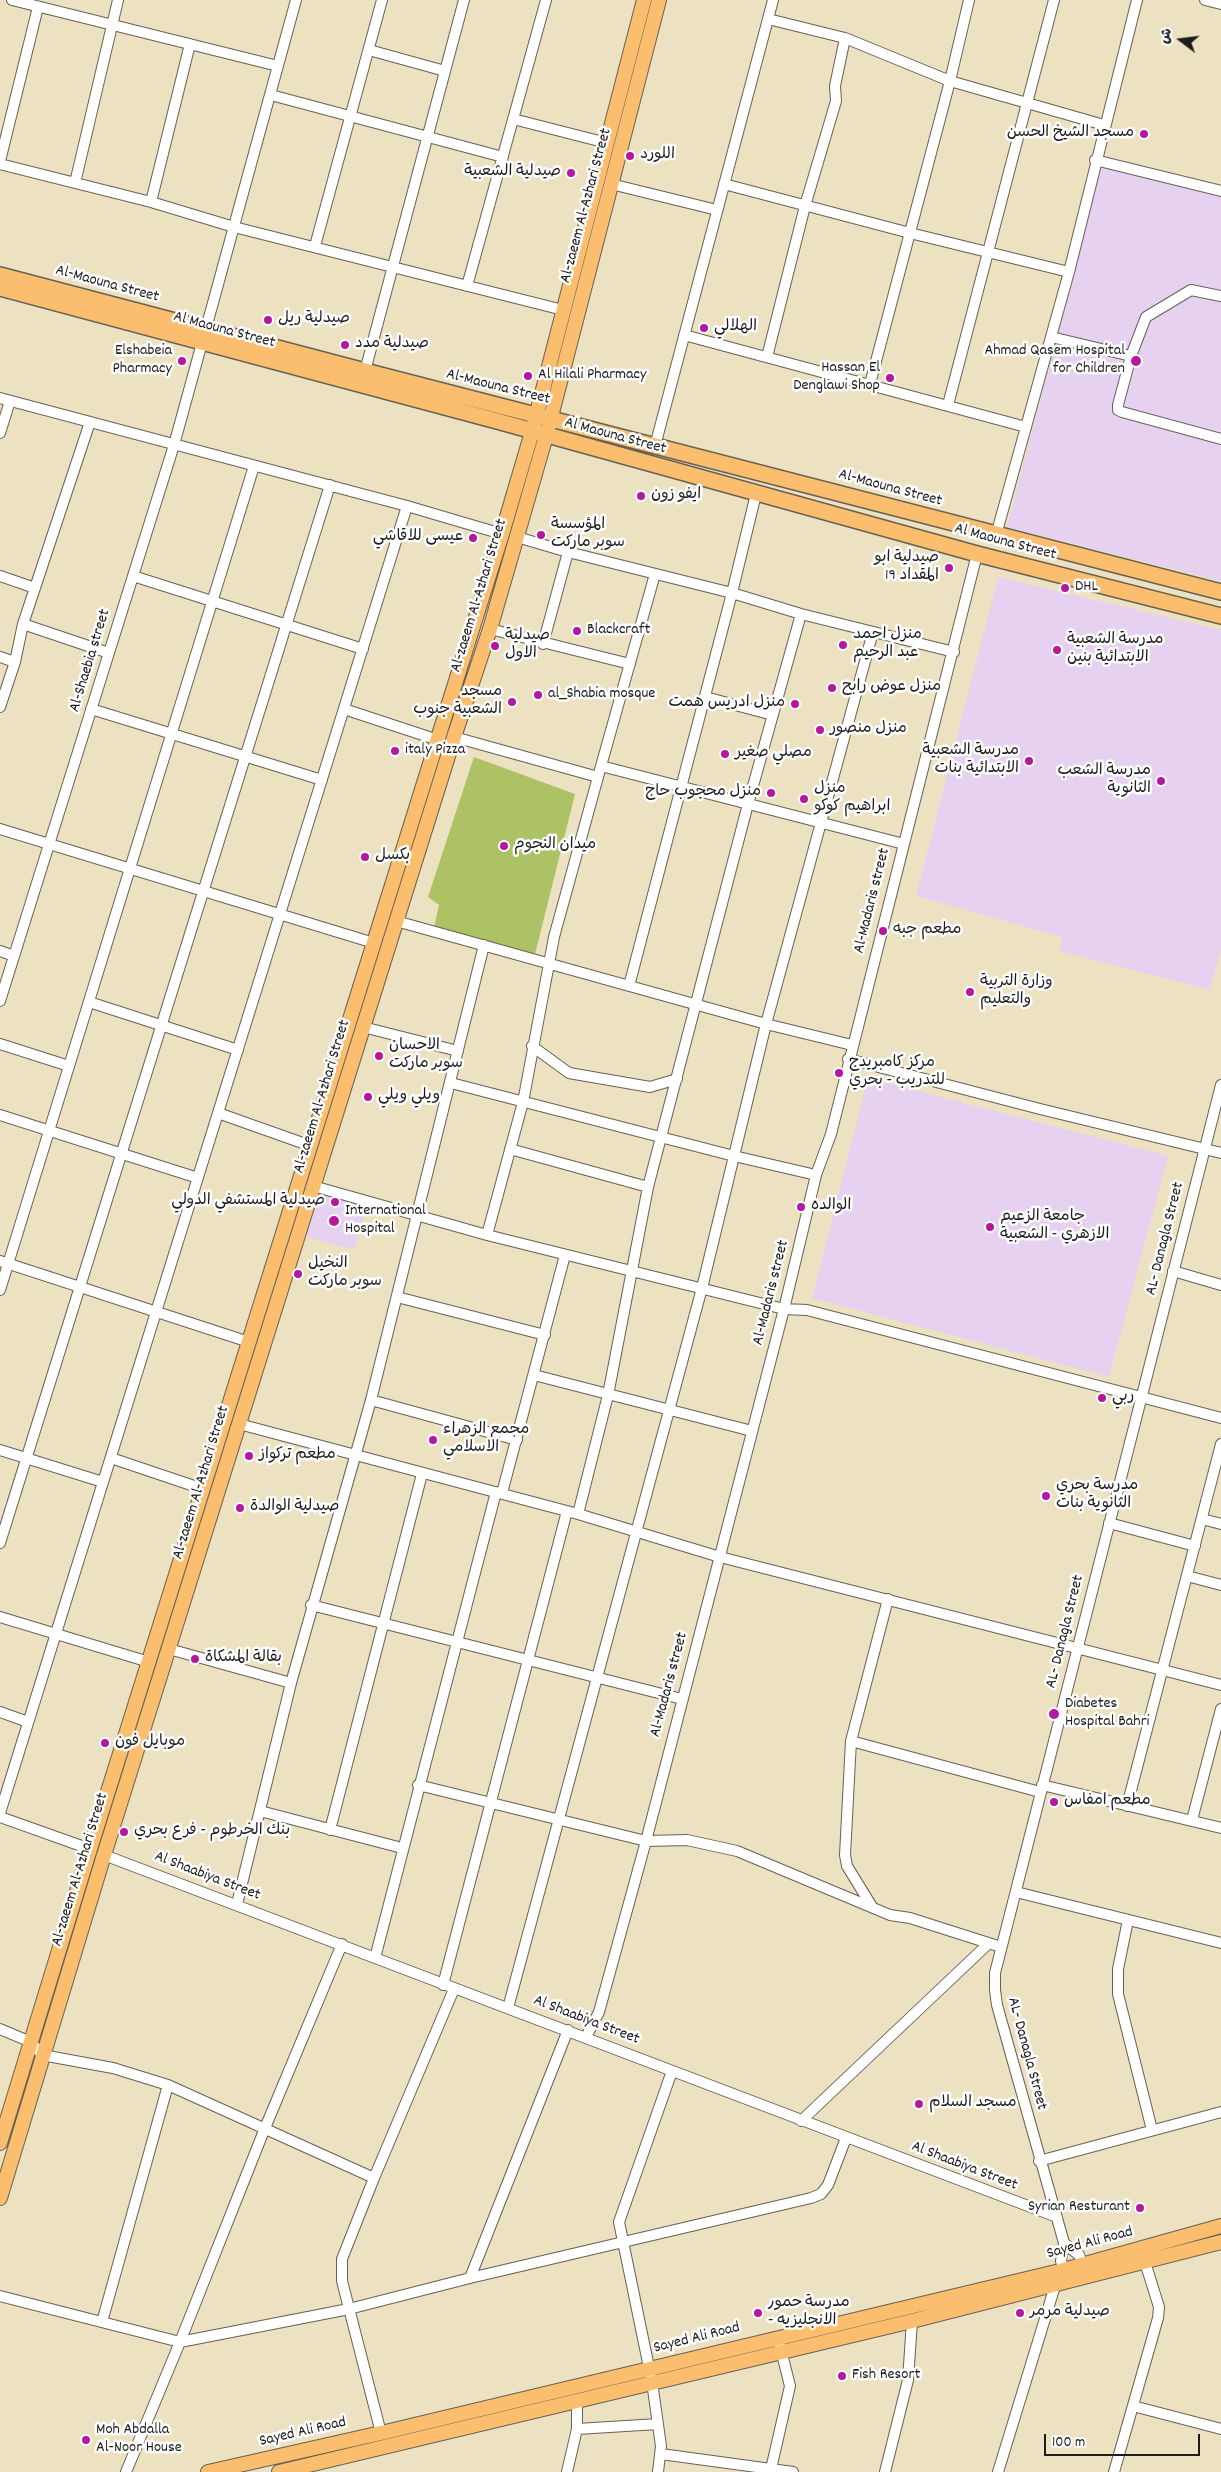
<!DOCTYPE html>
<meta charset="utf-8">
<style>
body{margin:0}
#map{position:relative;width:1221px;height:2472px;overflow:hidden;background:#ece1c0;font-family:Dekko,"Playpen Sans Arabic",sans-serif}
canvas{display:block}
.north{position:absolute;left:1156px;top:15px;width:50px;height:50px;-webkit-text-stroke:4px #fff;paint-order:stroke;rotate:285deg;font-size:14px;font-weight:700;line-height:20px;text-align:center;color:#1c1c1c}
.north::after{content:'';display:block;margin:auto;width:18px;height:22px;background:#1c1c1c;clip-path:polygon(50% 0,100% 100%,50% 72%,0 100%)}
.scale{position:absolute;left:1044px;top:2434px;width:156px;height:22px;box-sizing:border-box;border:2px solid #1c1c1c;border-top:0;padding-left:6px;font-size:15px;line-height:18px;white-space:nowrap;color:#1c1c1c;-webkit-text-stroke:4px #fff;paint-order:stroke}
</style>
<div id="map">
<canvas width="1221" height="2472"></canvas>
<div class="north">ش</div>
<div class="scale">100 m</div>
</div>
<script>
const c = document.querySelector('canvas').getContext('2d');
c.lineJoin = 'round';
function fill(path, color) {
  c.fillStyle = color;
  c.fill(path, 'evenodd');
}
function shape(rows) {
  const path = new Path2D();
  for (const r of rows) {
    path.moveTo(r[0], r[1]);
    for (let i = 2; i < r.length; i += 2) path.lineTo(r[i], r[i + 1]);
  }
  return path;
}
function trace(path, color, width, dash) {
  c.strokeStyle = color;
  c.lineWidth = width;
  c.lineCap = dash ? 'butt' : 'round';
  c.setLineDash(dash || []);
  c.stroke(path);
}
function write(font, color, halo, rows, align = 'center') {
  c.font = font + ' Dekko,"Playpen Sans Arabic",sans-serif';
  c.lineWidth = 5;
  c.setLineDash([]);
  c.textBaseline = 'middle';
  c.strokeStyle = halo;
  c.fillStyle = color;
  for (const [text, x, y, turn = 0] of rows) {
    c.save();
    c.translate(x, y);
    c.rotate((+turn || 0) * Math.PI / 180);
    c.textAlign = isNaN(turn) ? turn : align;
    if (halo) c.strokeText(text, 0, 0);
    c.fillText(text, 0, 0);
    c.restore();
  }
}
const built = shape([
 [1102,164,1221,195,1221,581,1007,527],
 [998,577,1221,630,1221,949,1210,990,1059,951,1062,937,916,896],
 [868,1078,1168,1156,1109,1377,812,1298],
 [314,1192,367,1206,354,1250,300,1235]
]);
const green = shape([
 [474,757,575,794,535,954,434,927,439,905,428,897]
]);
const minor = shape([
 [12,0,278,66],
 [1205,0,1221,4],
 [768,19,845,38,950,81,1104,125],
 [369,50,445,71],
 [271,95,503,157],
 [513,119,607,143],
 [1095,160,1221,191],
 [0,161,38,7],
 [0,164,151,202,234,227,563,310],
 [75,183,118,0],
 [611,184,717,210],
 [724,184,910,233,1069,272],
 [151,202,190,44],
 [315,246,382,0],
 [467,286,546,0],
 [1221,296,1191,290,1146,317,1131,356,1118,405,1118,410,1122,412,1221,439],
 [684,335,1026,427],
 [1051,337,1131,356],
 [767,357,805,206,836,101,835,86,845,38],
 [365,371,464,0],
 [870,384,950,81,969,0],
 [0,398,407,506,502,534],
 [948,405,1054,0],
 [0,433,10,401],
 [655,446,773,0],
 [996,535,1069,272,1137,0],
 [517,537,568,552,732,593,801,614,954,652],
 [0,576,35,588],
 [133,576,363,649],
 [23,624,109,653],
 [490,629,630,664],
 [543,644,568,552],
 [0,657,15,662],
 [705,697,773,715],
 [0,707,15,662,23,624,90,422],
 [91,709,322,780],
 [344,709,438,740],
 [454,737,598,777,601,766,904,844],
 [601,766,655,574],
 [0,829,374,943],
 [396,921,766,1024,852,1045],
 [0,951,14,956],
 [629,986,732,593,756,494],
 [0,1001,174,445,296,0],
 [89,1002,238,1050],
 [363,1027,458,1051],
 [0,1044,69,1066],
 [532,1046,569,1073,650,1087,677,1079],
 [848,1059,1040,1109,1221,1153],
 [451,1083,734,1156,816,1175],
 [218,1113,311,1146],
 [0,1115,198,1178],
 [510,1149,648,1187],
 [313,1186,487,1235,784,1309,807,1310,1221,1418],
 [487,1235,523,1102,554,937,598,777],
 [0,1261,249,1342],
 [1173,1271,1221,1285],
 [0,1290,254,466],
 [397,1297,545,1335],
 [534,1375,752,1431],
 [371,1400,517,1440],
 [239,1424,578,1514,720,1557,1221,1685],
 [0,1450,103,1482],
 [111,1458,203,1489],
 [502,1493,565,1255],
 [578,1514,608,1395,648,1187,748,804,801,614],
 [1202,1519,1221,1524],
 [1109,1523,1195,1546],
 [0,1543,330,485],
 [1187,1576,1221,1585],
 [311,1605,682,1699],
 [0,1617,149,1662],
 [169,1649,291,1683],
 [0,1712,28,1722],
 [851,1741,888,1599],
 [418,1785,646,1841,687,1840,737,1851,890,1915,910,1918,1001,1947],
 [1042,1785,1221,1828],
 [1127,1806,1221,1444],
 [260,1811,402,1848],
 [0,1813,407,506],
 [0,1817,90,1849],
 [1192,1820,1221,1709],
 [330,1830,422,1474],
 [104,1855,1057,2217],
 [1016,1892,1221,1943],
 [237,1904,291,1683,371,1400,484,945],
 [871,1905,847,1866,845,1855,851,1741,1040,1792],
 [1128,1920,1118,1969,1118,1994,1152,2130],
 [375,1958,496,1492],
 [443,1985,567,1511],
 [508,2008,702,1288,766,1024,873,632],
 [0,2029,31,2042,42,2055,113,2068,168,2085,374,2178],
 [586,2037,599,2012,646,1841,784,1309,816,1175,831,1134,977,554],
 [801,2121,988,1944],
 [1039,2161,1221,2112],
 [1064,2243,1079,2255,1085,2269],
 [1066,2275,1061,2261,1064,2243,997,2005,995,1990,995,1973,1221,1085],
 [470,2278,568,2030],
 [0,2296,180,2342,349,2309,470,2278,811,2198,821,2194,828,2185,846,2138],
 [102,2322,168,2085],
 [1133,2406,1221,2429],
 [577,2429,658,2424],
 [381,2433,342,2281,342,2259,374,2178,454,1989],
 [661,2454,793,2472],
 [771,2469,790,2386,780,2346],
 [126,2472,180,2342,265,2128,342,1944],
 [567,2472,577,2429,577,2401],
 [658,2472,661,2446,652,2382,619,2222,672,2071],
 [885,2472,908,2380,912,2321],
 [998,2472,1055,2286],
 [1114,2472,1158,2318,1159,2307,1145,2262]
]);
const major = shape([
 [0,2143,90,1849,502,534,532,432,644,0],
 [0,2198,104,1855,454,737,490,629,546,436,659,0],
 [208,2472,381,2433,1060,2271,1221,2226],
 [279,2472,912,2321,1221,2242]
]);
const highway = shape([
 [0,275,365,371,1221,592],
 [0,288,497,421,977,554,1221,616]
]);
const markers = [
 [1144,134,5,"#b5179e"],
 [630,156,5,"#b5179e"],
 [571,173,5,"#b5179e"],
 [268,320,5,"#b5179e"],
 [704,328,5,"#b5179e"],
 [345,345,5,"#b5179e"],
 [182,361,5,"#b5179e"],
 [1136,361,6,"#b5179e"],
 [528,376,5,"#b5179e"],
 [890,378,5,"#b5179e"],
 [641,496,5,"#b5179e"],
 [541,535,5,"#b5179e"],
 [473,538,5,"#b5179e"],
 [949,568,5,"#b5179e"],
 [1065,588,5,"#b5179e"],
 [577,631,5,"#b5179e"],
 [843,645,5,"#b5179e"],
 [495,646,5,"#b5179e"],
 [1057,650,5,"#b5179e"],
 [832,688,5,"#b5179e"],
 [538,695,5,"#b5179e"],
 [512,702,5,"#b5179e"],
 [795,704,5,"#b5179e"],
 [820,730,5,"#b5179e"],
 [395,751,5,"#b5179e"],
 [725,754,5,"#b5179e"],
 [1029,761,5,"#b5179e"],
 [1161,781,5,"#b5179e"],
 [771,793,5,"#b5179e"],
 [804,799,5,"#b5179e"],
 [504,846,5,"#b5179e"],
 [365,857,5,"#b5179e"],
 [883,931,5,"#b5179e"],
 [970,992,5,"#b5179e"],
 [379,1056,5,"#b5179e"],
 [839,1073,5,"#b5179e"],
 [368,1097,5,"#b5179e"],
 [335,1202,5,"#b5179e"],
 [801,1207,5,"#b5179e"],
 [334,1221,6,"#b5179e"],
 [990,1227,5,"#b5179e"],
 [298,1274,5,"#b5179e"],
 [1102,1398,5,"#b5179e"],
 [433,1440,5,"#b5179e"],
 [249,1456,5,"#b5179e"],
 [1046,1496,5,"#b5179e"],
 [240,1508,5,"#b5179e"],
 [195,1659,5,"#b5179e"],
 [1054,1714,6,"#b5179e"],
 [105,1743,5,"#b5179e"],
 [1054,1802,5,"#b5179e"],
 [124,1832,5,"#b5179e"],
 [919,2104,5,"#b5179e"],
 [1140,2208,5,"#b5179e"],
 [758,2313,5,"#b5179e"],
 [1020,2313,5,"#b5179e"],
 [842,2376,5,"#b5179e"],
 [86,2440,5,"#b5179e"]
];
const poiNames = [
 ["مسجد الشيخ الحسن",1134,134,"right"],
 ["اللورد",640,156],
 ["صيدلية الشعبية",561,173,"right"],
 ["صيدلية ريل",278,320],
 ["الهلالي",714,328],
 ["صيدلية مدد",355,345],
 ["Elshabeia",172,352,"right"],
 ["Pharmacy",172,370,"right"],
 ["Ahmad Qasem Hospital",1125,352,"right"],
 ["for Children",1125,370,"right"],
 ["Hassan El",880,369,"right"],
 ["Denglawi Shop",880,387,"right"],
 ["Al Hilali Pharmacy",538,376],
 ["ايفو زون",651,496],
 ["المؤسسة",551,526],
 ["سوبر ماركت",551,544],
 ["عيسى للاقاشي",463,538,"right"],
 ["صيدلية ابو",939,559,"right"],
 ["المقداد 19",939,577,"right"],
 ["DHL",1075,588],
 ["Blackcraft",587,631],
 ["منزل احمد",853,636],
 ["عبد الرحيم",853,654],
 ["صيدلية",505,637],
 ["الاول",505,655],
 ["مدرسة الشعبية",1067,641],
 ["الابتدائية بنين",1067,659],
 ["منزل عوض رابح",842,688],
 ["مسجد",502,693,"right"],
 ["الشعبية جنوب",502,711,"right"],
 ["al_Shabia mosque",548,695],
 ["منزل ادريس همت",785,704,"right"],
 ["منزل منصور",830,730],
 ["italy Pizza",405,751],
 ["مدرسة الشعبية",1019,752,"right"],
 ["الابتدائية بنات",1019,770,"right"],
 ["مصلي صغير",735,754],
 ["مدرسة الشعب",1151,772,"right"],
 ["الثانوية",1151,790,"right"],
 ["منزل",814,790],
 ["ابراهيم كوكو",814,808],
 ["منزل محجوب حاج",761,793,"right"],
 ["ميدان النجوم",514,846],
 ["بكسل",375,857],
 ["مطعم جبه",893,931],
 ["وزارة التربية",980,983],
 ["والتعليم",980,1001],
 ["الاحسان",389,1047],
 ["سوبر ماركت",389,1065],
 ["مركز كامبريدج",849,1064],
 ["للتدريب - بحري",849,1082],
 ["ويلي ويلي",378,1097],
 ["صيدلية المستشفي الدولي",325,1202,"right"],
 ["الوالده",811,1207],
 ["International",345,1212],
 ["Hospital",345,1230],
 ["جامعة الزعيم",1000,1218],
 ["الازهري - الشعبية",1000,1236],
 ["النخيل",308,1265],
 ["سوبر ماركت",308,1283],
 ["ربي",1112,1398],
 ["مجمع الزهراء",443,1431],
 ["الاسلامي",443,1449],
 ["مطعم تركواز",259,1456],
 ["مدرسة بحري",1056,1487],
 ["الثانوية بنات",1056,1505],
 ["صيدلية الوالدة",250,1508],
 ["بقالة المشكاة",205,1659],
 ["Diabetes",1065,1705],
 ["Hospital Bahri",1065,1723],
 ["موبايل فون",115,1743],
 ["مطعم امفاس",1064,1802],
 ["بنك الخرطوم - فرع بحري",134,1832],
 ["مسجد السلام",929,2104],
 ["Syrian Resturant",1130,2208,"right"],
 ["مدرسة حمور",768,2304],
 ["- الانجليزيه",768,2322],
 ["صيدلية مرمر",1030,2313],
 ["Fish Resort",852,2376],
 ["Moh Abdalla",96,2431],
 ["Al-Noor House",96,2449]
];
const streetNames = [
 ["Al-zaeem Al-Azhari Street",587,206,-75],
 ["Al-Maouna Street",107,285,15],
 ["Al Maouna Street",224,331,15],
 ["Al-Maouna Street",498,388,14],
 ["Al Maouna Street",615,437,15],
 ["Al-Maouna Street",890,489,15],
 ["Al Maouna Street",1005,543,15],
 ["Al-zaeem Al-Azhari Street",480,596,-73],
 ["Al-Shaebia street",91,661,-73],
 ["Al-Madaris street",873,901,-76],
 ["Al-zaeem Al-Azhari Street",323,1097,-73],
 ["AL- Danagla Street",1166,1239,-76],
 ["Al-Madaris street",772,1293,-76],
 ["Al-zaeem Al-Azhari Street",202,1483,-73],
 ["AL- Danagla Street",1066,1632,-76],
 ["Al-Madaris street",670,1685,-75],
 ["Al-zaeem Al-Azhari Street",81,1870,-73],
 ["Al Shaabiya Street",207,1877,21],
 ["Al Shaabiya Street",586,2021,21],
 ["AL- Danagla Street",1026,2054,75],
 ["Al Shaabiya Street",964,2167,21],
 ["Sayed Ali Road",1090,2244,-15],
 ["Sayed Ali Road",697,2339,-14],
 ["Sayed Ali Road",303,2433,-13]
];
fill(built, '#e6d2f0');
fill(green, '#adc165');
trace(minor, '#656155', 12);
trace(major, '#656155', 16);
trace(highway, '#656155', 18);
trace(minor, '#fff', 10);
trace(major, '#fbbd6e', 14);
trace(highway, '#fbbd6e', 15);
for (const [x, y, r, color] of markers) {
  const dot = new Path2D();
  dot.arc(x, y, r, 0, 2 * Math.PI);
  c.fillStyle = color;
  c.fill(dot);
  trace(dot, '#fff', 2);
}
write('16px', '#1c1c1c', '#fff', poiNames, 'left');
write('16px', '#1c1c1c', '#fff', streetNames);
</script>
